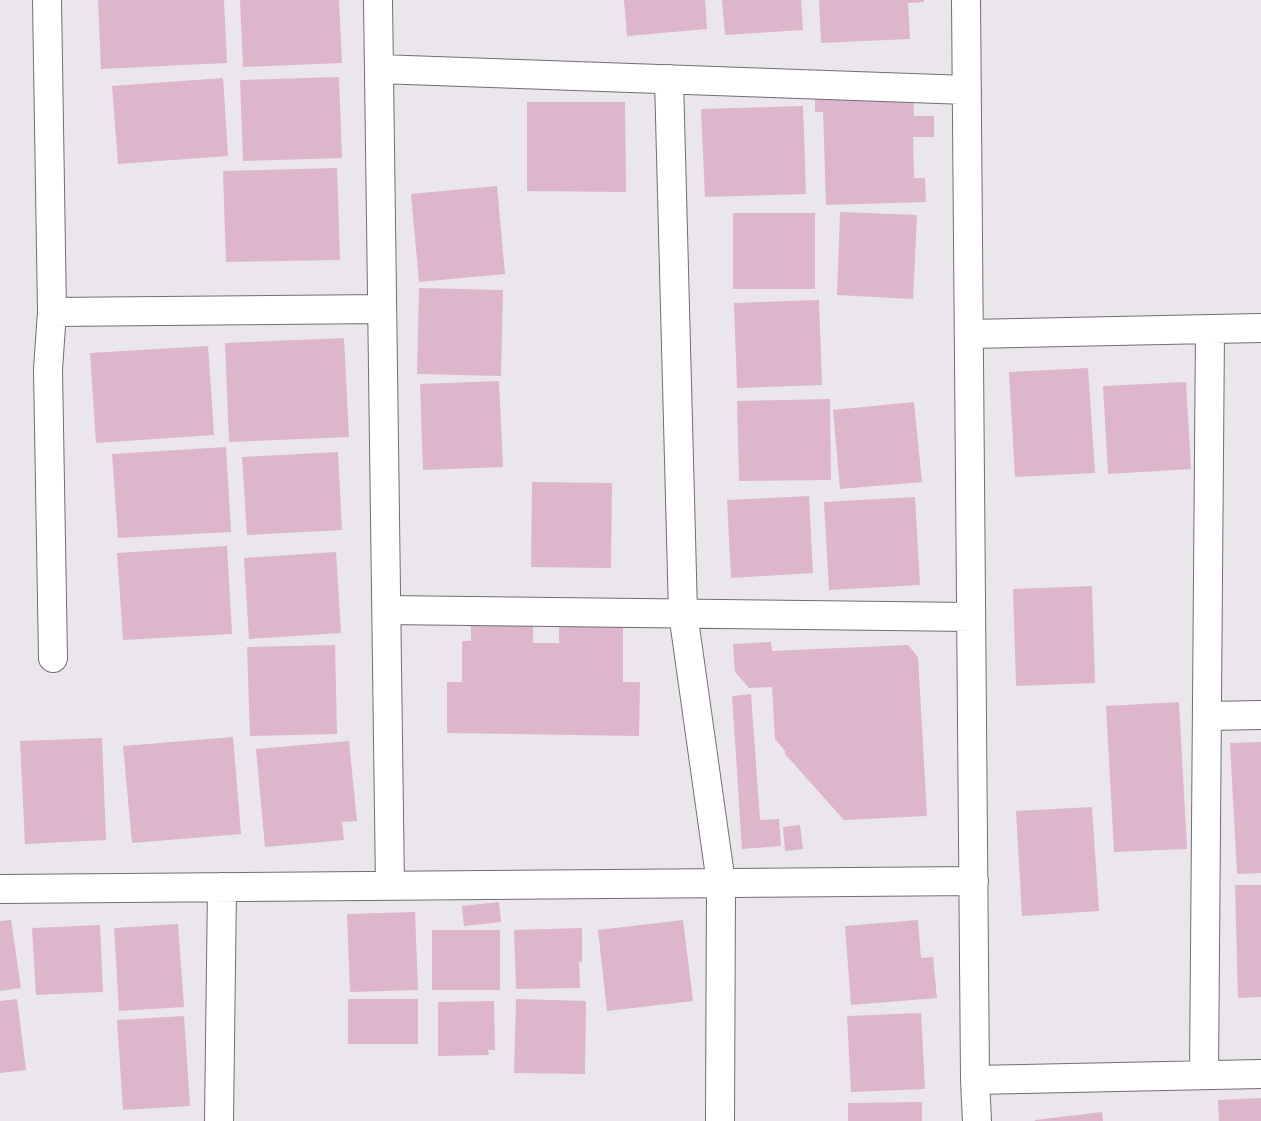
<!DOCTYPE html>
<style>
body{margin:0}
canvas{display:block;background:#eae6eb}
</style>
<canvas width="1261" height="1121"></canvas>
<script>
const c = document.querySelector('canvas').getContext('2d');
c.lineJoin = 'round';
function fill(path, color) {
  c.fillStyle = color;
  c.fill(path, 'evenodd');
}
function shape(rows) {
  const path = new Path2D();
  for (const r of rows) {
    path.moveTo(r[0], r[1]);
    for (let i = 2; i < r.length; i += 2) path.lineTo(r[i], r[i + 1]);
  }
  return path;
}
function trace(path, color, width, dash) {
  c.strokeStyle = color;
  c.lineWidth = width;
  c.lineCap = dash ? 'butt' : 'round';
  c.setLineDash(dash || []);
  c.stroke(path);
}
const building = shape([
 [98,0,224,0,227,63,101,69],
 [240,0,339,0,342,63,243,67],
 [624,0,705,0,707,29,627,36],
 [722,0,801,0,803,30,725,35],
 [819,0,924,0,924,2,908,3,910,39,821,43],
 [339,77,342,158,243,161,240,80],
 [223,78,228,156,118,164,112,86],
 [913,92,914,116,934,116,934,137,913,137,914,178,925,178,926,202,826,205,823,112,815,112,815,95],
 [527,102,625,102,626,192,527,191],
 [803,106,806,194,705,197,701,109],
 [337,168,340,260,226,262,223,171],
 [497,186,505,274,419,282,411,194],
 [840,212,917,215,913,299,837,295],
 [733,213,815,213,815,289,733,289],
 [419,288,503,290,501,376,417,374],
 [819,300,822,385,737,388,734,303],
 [344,338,349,437,229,442,225,343],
 [208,346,214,435,96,443,90,353],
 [1088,368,1095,473,1015,477,1009,372],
 [499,381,503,467,423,470,420,384],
 [1186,382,1191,469,1108,474,1103,386],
 [830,399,831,480,739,481,737,401],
 [914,402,922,482,840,489,833,410],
 [226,447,231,532,118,538,112,454],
 [338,452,342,530,247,535,242,457],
 [532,482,612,483,611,568,531,567],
 [809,496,813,573,731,578,727,500],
 [915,497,920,585,829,590,824,502],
 [227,546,232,634,123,640,117,553],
 [336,552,341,633,249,639,244,558],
 [1092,586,1095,683,1016,686,1013,589],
 [471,621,533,621,533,643,559,643,559,624,623,624,623,682,640,682,639,736,447,733,447,682,462,682,462,641,471,641],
 [771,642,772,651,908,645,918,657,927,816,844,820,785,754,785,751,775,739,772,687,749,688,735,672,733,644],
 [335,645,337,734,250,736,247,647],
 [751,694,760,820,779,819,781,846,742,849,732,696],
 [1179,702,1187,849,1114,852,1106,706],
 [233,737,241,834,132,843,123,746],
 [102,738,106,840,25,844,20,741],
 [349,741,357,821,342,822,344,840,265,847,256,749],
 [1261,742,1261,873,1237,874,1230,743],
 [1092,807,1099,911,1022,916,1016,811],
 [800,825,803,849,785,851,783,827],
 [1235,885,1261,885,1261,997,1238,998],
 [499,902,501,922,464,926,462,906],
 [415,912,418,990,350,992,347,914],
 [11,920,21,988,0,991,0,921],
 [683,920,693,1001,607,1011,598,930],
 [918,920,921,958,933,957,937,998,851,1005,845,926],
 [178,924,184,1007,119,1011,114,928],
 [100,925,103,992,36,995,32,928],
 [582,928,582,962,579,962,580,988,516,989,514,930],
 [432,930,500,930,500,990,432,990],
 [17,999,26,1070,0,1073,0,1001],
 [348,999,418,999,418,1044,348,1044],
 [516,999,586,1001,585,1074,514,1073],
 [494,1001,495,1050,488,1050,489,1055,438,1056,438,1002],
 [921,1013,925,1089,851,1092,847,1016],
 [184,1016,190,1106,123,1110,117,1020],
 [1261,1098,1261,1121,1219,1121,1218,1100],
 [922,1102,922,1121,848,1121,848,1103],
 [1102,1112,1103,1121,1035,1121,1035,1120]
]);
const street = shape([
 [47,0,52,312,48,369,53,658],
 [378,0,390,886],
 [966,0,975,1080,977,1121],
 [379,69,967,90],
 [669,79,683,613,721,883,720,1121],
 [52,312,382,309],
 [969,334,1261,328],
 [387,610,971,617],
 [1207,716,1261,715],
 [0,889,974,881],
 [1204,1075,1210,329],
 [975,1080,1261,1074],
 [219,1121,222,887]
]);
fill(building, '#ddb6cb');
trace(street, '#726e73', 30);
trace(street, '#fff', 28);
</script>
